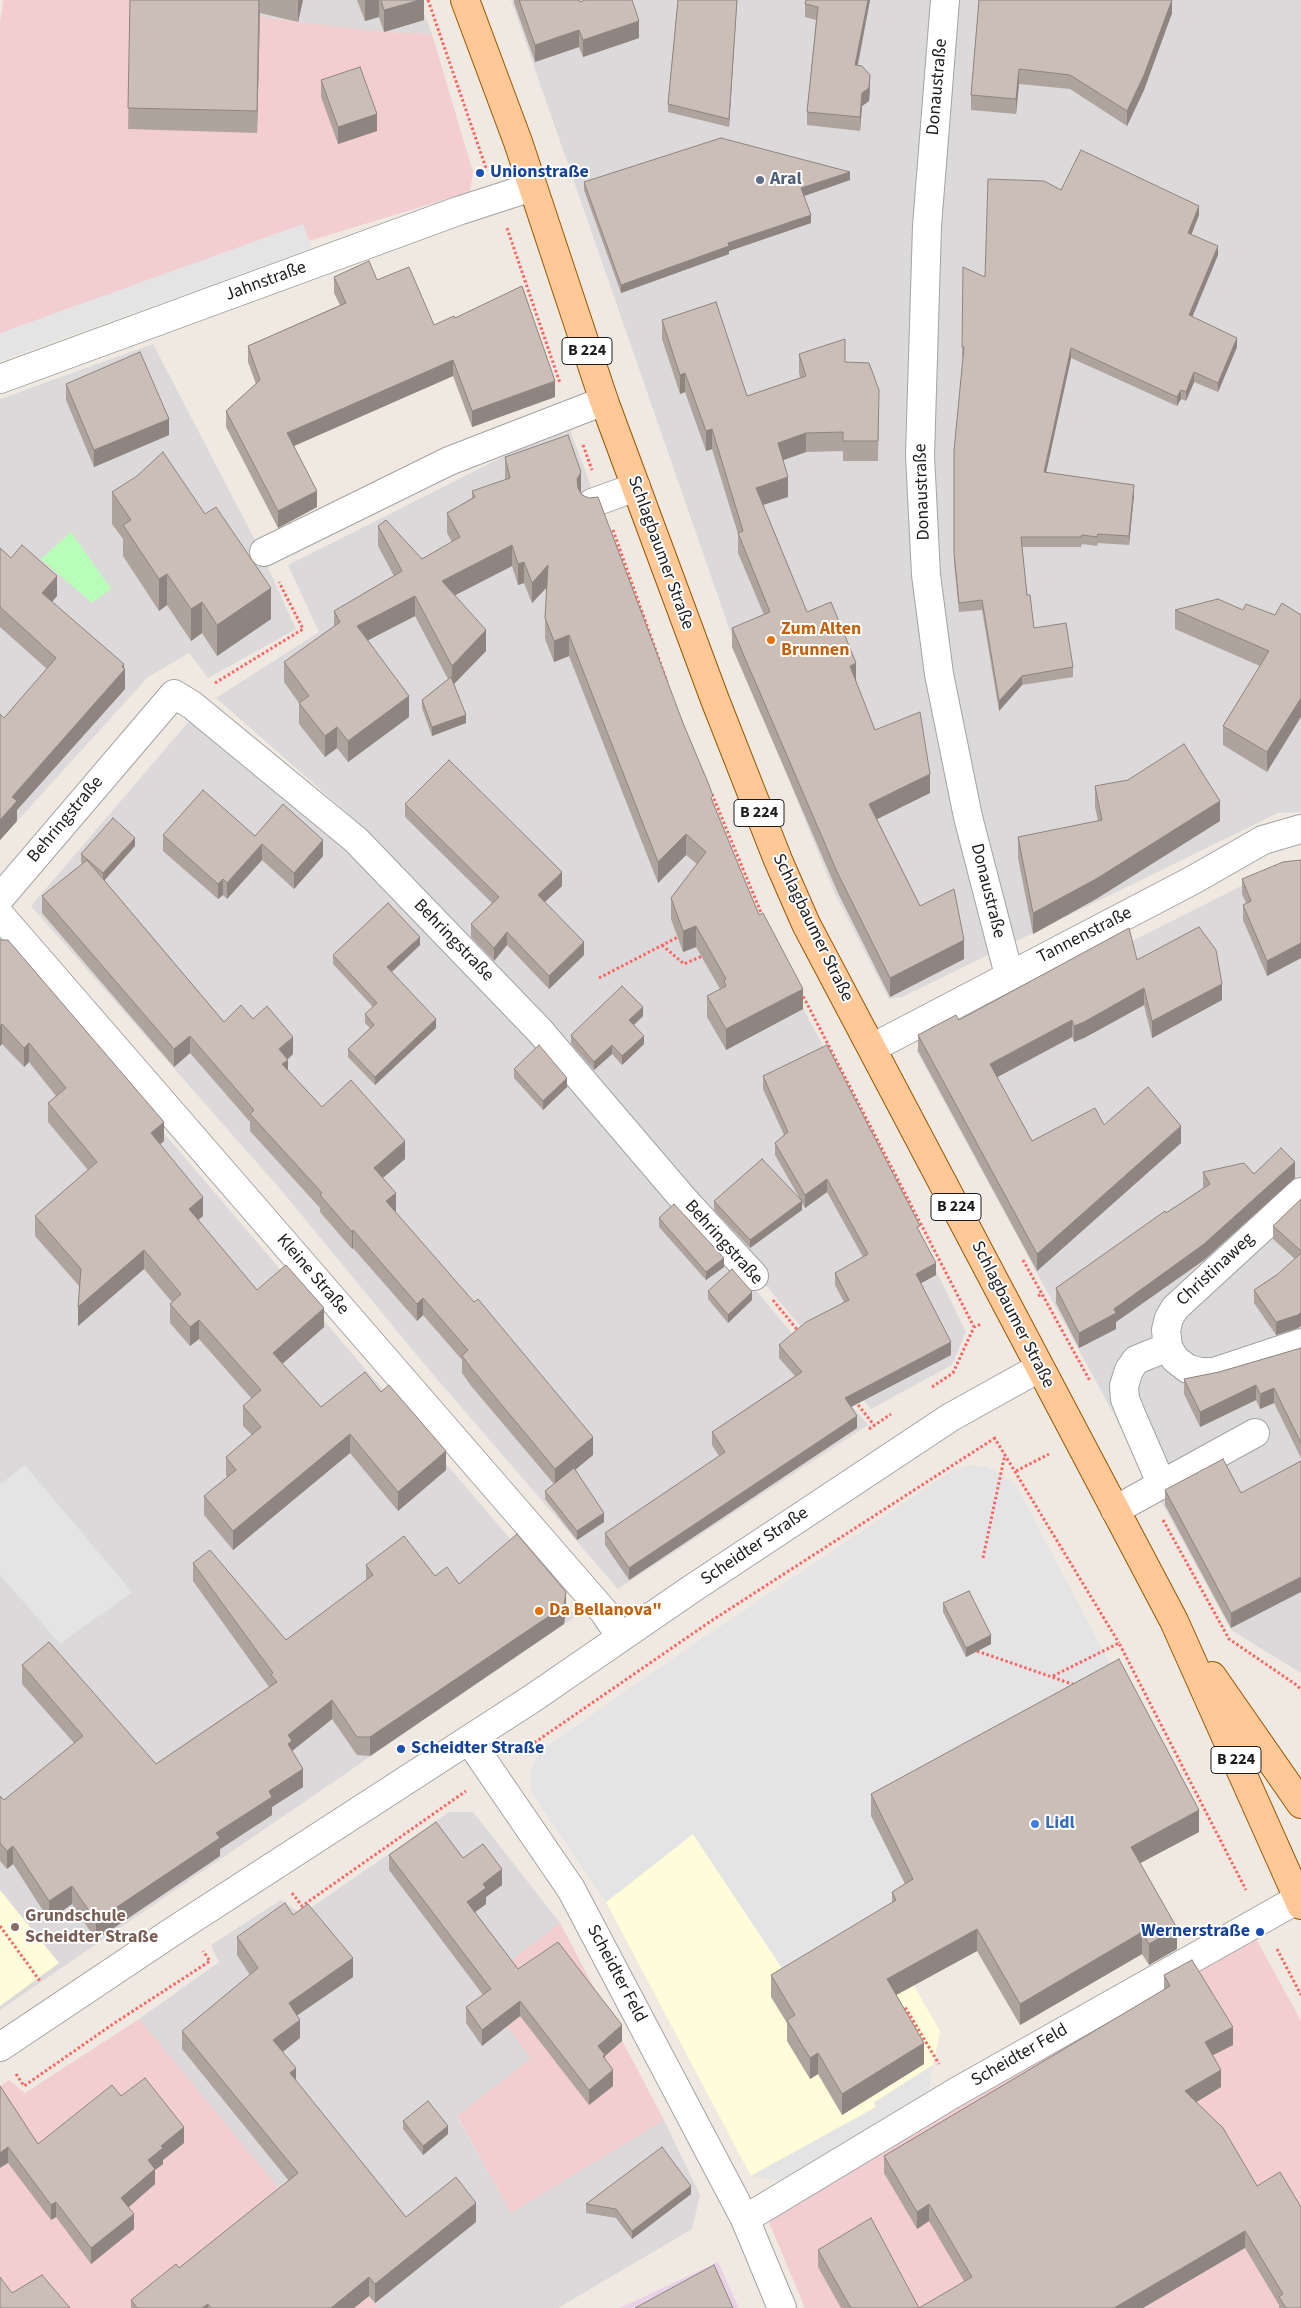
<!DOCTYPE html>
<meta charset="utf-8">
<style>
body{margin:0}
canvas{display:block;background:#efe9e1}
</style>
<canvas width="1301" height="2308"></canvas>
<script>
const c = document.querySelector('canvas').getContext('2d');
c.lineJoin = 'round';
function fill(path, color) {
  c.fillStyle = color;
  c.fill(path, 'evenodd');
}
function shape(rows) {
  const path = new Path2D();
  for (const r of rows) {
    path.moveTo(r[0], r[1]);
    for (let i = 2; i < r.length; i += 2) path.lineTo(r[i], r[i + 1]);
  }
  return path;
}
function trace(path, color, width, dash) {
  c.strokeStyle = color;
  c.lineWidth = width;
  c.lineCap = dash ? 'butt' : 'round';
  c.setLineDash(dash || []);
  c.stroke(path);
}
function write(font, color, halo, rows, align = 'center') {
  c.font = font + ' "Source Sans 3",sans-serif';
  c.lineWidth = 4;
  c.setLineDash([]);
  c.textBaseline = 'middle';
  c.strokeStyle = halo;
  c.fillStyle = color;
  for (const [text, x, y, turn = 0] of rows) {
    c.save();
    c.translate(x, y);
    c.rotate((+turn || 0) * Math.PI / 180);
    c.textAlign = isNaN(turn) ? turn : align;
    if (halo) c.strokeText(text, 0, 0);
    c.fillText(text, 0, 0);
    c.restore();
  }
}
const residential = shape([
 [152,0,419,0,432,34,384,32,298,22],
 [511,0,1301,0,1301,812,1278,813,902,997,889,999,834,892,737,651],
 [153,344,257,544,296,629,208,678,189,653,148,677,0,840,0,399],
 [568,424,685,741,758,924,861,1117,966,1332,952,1365,871,1409,592,1081,345,811,216,698,319,632,288,565],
 [190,720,353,852,574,1081,710,1235,868,1425,618,1589,425,1365,281,1190,31,906],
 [1301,865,1301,1673,1231,1630,916,1050,1267,873],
 [0,941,576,1616,0,2010],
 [449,1812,473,1812,560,1923,478,1987,531,2058,457,2117,511,2213,664,2120,700,2195,692,2229,558,2308,378,2308,139,2019,219,1962,211,1945,281,1900,302,1914]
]);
const commercial = shape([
 [3,0,151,0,298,22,384,32,432,34,473,172,470,192,0,335,0,23],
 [560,1923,664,2120,511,2213,457,2116,531,2058,477,1987],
 [1254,1935,1301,2021,1301,2298,1284,2308,805,2308,768,2220,1080,2033],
 [139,2019,378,2308,16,2308,0,2288,0,2086,9,2080,25,2093]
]);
const industrial = shape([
 [718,2262,739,2308,620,2308]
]);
const education = shape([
 [693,1834,782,1968,874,1917,940,2031,933,2065,874,2102,876,2107,751,2176,606,1902],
 [0,1890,59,1963,0,2006]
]);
const park = shape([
 [71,532,111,589,92,603,41,559]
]);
const parking = shape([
 [303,224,312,248,0,361,0,333],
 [25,1465,132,1592,60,1644,0,1575,0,1484],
 [967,1465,987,1467,1001,1474,1017,1487,1119,1681,872,1816,913,1901,873,1917,782,1968,693,1834,606,1902,535,1798,531,1788,530,1774,533,1764,544,1748,688,1648,952,1471],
 [933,2065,928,2093,783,2181,751,2176,876,2107,874,2103]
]);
const path = shape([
 [428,0,486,168],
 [507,228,560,383],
 [583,445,592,470],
 [613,530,667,682],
 [215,683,303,629,279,582],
 [712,794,762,915],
 [662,945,684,964,705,955],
 [599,978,678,937],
 [801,992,974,1327],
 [1023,1260,1042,1294],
 [1038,1296,1042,1294,1090,1381],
 [773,1300,799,1332],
 [932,1387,953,1373,974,1327,981,1324],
 [855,1401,874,1425],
 [869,1429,891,1414],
 [994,1437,1119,1643],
 [1016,1471,1049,1454],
 [1163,1520,1229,1639,1298,1686,1301,1691],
 [983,1558,1005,1454],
 [977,1651,1075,1685],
 [1053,1676,1119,1643,1246,1890],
 [518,1754,711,1621,995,1438],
 [292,1893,302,1906,466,1791],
 [0,1926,40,1981],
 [1277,1949,1301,1995],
 [901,2009,905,2007,939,2064],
 [16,2074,24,2086,113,2024,210,1961,203,1951]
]);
const minor = shape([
 [945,0,927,226,920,455,926,575,939,674,968,817,1009,975],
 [0,379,458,211,532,187],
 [592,503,636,487],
 [264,552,449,461,604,401],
 [0,898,174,694,192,705,356,840,540,1031,686,1202,754,1276],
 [0,915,604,1612,621,1637],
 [872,1048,1193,880,1263,840,1301,829],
 [1301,1192,1175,1308,1169,1318,1166,1330,1168,1347,1175,1359,1188,1369,1201,1372,1214,1372,1301,1343],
 [1161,1483,1131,1414,1125,1399,1124,1386,1129,1370,1136,1360,1168,1347],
 [1115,1510,1255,1433],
 [469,1740,571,1889,745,2219,782,2308],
 [0,2047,175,1930,533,1698,690,1590,951,1417,1039,1368],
 [745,2219,956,2092,1298,1899]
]);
const major = shape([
 [465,0,518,142,604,401,715,700,778,860,806,924,1174,1621,1301,1905],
 [1212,1676,1301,1804]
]);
const wall = shape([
 [130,0,303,0,298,22,260,13,257,133,128,129],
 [357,0,424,0,424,20,384,32,379,17,365,21],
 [514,0,579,0,580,2,639,38,583,57,579,47,535,62,514,3],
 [678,0,737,0,729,127,668,112,668,104],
 [870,0,858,65,870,88,869,101,862,106,860,131,807,125,807,112,816,20,805,17,805,4],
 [979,0,1172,0,1172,13,1144,90,1127,126,1070,89,1019,84,1016,114,971,110,971,95],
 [321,80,377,131,338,144,321,97],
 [850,180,804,196,811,223,729,251,729,254,621,293,584,190,584,182],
 [1061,190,1199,215,1191,235,1218,255,1192,317,1237,347,1218,392,1194,382,1186,401,1181,399,1177,406,1071,358,1046,473,1134,495,1129,545,1098,543,1097,546,1082,544,1081,547,1022,547,1027,595,1034,628,1073,667,1073,677,1022,685,999,711,982,610,959,612,954,562,954,451,963,357,962,357,962,347,985,277],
 [334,277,377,280,434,325,455,318,555,397,472,427,453,376,294,446,317,507,278,528,226,427,226,411,256,384,248,362,248,346,340,305,334,293],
 [662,320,747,396,800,378,799,373,799,354,845,362,879,410,878,461,843,461,843,451,806,452,783,460,788,497,763,505,807,612,856,682,875,730,930,793,877,819,920,906,964,959,890,997,838,893,732,647,732,628,764,615,738,553,738,534,712,449,706,451,685,392,680,394,662,339],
 [66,384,169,435,94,467,66,400],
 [505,457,581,492,713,803,759,915,803,1009,726,1050,707,1017,707,996,720,989,696,947,683,952,671,919,671,898,697,864,686,855,658,883,569,656,554,662,545,639,545,618,547,587,532,603,524,583,518,585,512,566,455,595,486,651,454,684,466,723,432,736,422,708,422,700,448,679,415,616,368,640,409,717,348,762,337,748,325,757,299,724,299,703,284,682,284,662,334,627,334,611,394,576,378,546,378,526,422,559,452,542,447,533,447,513,472,498,472,491,505,480],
 [112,492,271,619,217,656,202,633,191,641,167,605,159,611,123,556,123,539,112,524],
 [0,548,11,558,57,596,52,602,124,668,125,689,17,810,17,821,0,840,0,714,4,718,47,669,0,627],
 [1175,610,1243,610,1275,615,1267,772,1223,745,1223,726,1260,666,1175,629],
 [1095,786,1220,821,1096,899,1033,934,1018,858,1018,837,1098,821,1095,807],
 [405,804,562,886,545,902,584,955,549,989,507,945,494,961,471,937,471,924,492,903,405,817],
 [163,835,255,836,323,856,294,889,262,860,227,899,223,895,218,899,163,851],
 [135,846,104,880,224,1022,253,1019,293,1054,288,1059,288,1070,322,1107,405,1159,383,1178,396,1211,395,1212,593,1455,575,1469,604,1522,577,1540,545,1499,545,1491,554,1484,472,1387,462,1373,462,1360,423,1315,417,1321,353,1248,352,1249,320,1212,320,1208,250,1131,250,1122,190,1053,174,1067,42,913,42,896,82,864,81,862,81,854],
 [1301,860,1301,958,1267,976,1243,920,1243,905,1246,903,1242,894,1242,879],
 [0,940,164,1141,160,1144,203,1216,198,1220,257,1290,324,1327,282,1364,321,1407,446,1470,398,1511,350,1453,233,1550,204,1515,204,1496,227,1477,226,1476,226,1457,252,1435,243,1426,243,1406,252,1399,199,1339,190,1346,170,1323,170,1304,172,1302,144,1269,78,1326,80,1287,35,1236,35,1216,88,1170,48,1122,48,1103,56,1096,29,1062,24,1067,2,1044,0,1046],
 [420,945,392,972,436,1028,375,1085,348,1057,348,1049,370,1028,365,1023,365,1014,373,1007,333,964,333,955],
 [1137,960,1222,1000,1152,1038,1144,1005,1084,1038,1074,1042,1072,1037,997,1077,1032,1141,1104,1125,1181,1143,1037,1271,918,1051,918,1035,959,1020],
 [643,1016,634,1025,644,1044,622,1065,612,1054,594,1070,571,1044,571,1035],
 [514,1069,567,1087,543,1110,514,1078],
 [763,1076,920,1232,936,1275,921,1283,951,1355,851,1407,857,1428,629,1580,605,1545,605,1533,719,1456,712,1445,712,1432,795,1376,779,1358,779,1345,844,1302,835,1285,835,1273,863,1257,827,1192,805,1208,802,1203,802,1210,750,1248,714,1210,714,1201,800,1199,775,1155,775,1143,784,1135,763,1089],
 [1203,1172,1254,1174,1295,1178,1204,1260,1116,1322,1116,1329,1079,1348,1056,1303,1056,1288,1203,1188],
 [1301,1199,1301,1326,1298,1328,1276,1335,1254,1303,1254,1290,1278,1274,1295,1259,1273,1239,1273,1226],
 [659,1218,724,1267,706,1280,659,1227],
 [708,1291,752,1300,728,1323,708,1299],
 [1301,1348,1301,1458,1274,1403,1260,1409,1256,1400,1200,1427,1184,1394,1184,1379,1219,1372],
 [1165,1490,1241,1493,1231,1628,1165,1505],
 [193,1563,286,1640,366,1581,366,1565,435,1576,459,1584,566,1611,564,1624,370,1756,357,1755,332,1719,292,1751,303,1787,272,1807,272,1815,220,1849,220,1856,96,1940,72,1904,49,1920,13,1864,7,1869,0,1861,0,1796,4,1800,74,1743,22,1684,22,1665,156,1764,269,1687,193,1581],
 [943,1603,991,1644,966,1657,943,1612],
 [871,1794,1199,1832,1140,1863,1177,1949,1149,1965,1142,1954,1020,2025,977,1951,896,1995,924,2064,842,2115,818,2074,810,2079,787,2041,787,2023,771,1997,771,1975,892,1903,892,1892,905,1884,871,1816],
 [389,1855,463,1858,502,1885,486,1897,486,1904,475,1912,518,1969,622,2041,605,2056,605,2059,613,2086,589,2105,520,2016,482,2046,466,2023,466,2007,483,1995,389,1870],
 [293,1915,353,1977,297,2015,300,2038,283,2052,296,2082,406,2217,476,2222,375,2303,369,2296,354,2308,131,2308,131,2300,179,2268,289,2181,182,2049,182,2031,250,1975,237,1955,237,1937],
 [1164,1975,1233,2045,1213,2055,1221,2087,1196,2102,1301,2308,1279,2308,1279,2305,1245,2248,964,2281,929,2221,917,2229,884,2173,884,2156,1164,1990],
 [0,2086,38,2144,121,2096,184,2143,163,2160,163,2164,155,2170,155,2184,128,2207,134,2229,91,2264,56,2217,51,2220,8,2163],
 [403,2121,448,2134,423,2155,403,2129],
 [691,2194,632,2239,616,2218,586,2213,586,2204],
 [818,2250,919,2308,841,2308,818,2267]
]);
const shadedWall = shape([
 [260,0,260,13,257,133,257,111],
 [298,0,303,0,298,22],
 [365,0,379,0,379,17,365,21],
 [420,0,424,0,424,20,384,32,384,10],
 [737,0,729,127,729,119],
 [868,0,870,0,855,78,855,65],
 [1172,0,1172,13,1144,90,1127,126,1127,111],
 [639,21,639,38,583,57,583,40],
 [579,30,579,47,535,62,535,45],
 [1019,69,1019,84,1016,114,1016,99],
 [870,75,870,88,869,101,862,106,860,131,860,117,862,93],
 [377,114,377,131,338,144,338,127],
 [850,172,850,180,801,197,801,188],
 [1199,206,1199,215,1188,243,1188,233],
 [811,215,811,223,729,251,729,254,621,293,621,285,728,243],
 [1218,246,1218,255,1189,325,1189,315],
 [1237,338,1237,347,1218,392,1218,383],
 [1071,348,1071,358,1044,482,1044,472],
 [453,360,453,376,287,449,287,433],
 [1194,372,1194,382,1186,401,1186,392],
 [685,373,685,392,680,394,680,375],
 [555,381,555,397,472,427,472,411],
 [1181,390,1181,399,1177,406,1177,397],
 [169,419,169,435,94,467,94,450],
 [712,429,712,449,706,451,706,431],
 [806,433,806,452,778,462,778,443],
 [581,472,581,492,577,500,577,479],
 [788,477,788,497,756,507,756,488],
 [1134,485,1134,495,1129,545,1129,536],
 [317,491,317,507,278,528,278,511],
 [512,545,512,566,442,602,442,581],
 [524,562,524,583,518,585,518,564],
 [548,565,548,586,532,603,532,583],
 [167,574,167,605,159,611,159,579],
 [57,576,57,596,42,613,42,593],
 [271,588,271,619,217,656,217,625],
 [415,596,415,616,357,646,357,626],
 [202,602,202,633,191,641,191,609],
 [486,630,486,651,452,686,452,666],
 [569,635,569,656,554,662,554,641],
 [856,663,856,683,850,666],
 [124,664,124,670,125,669,125,689,17,810,17,821,0,840,0,820,12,797],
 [1022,676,1022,685,999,711,999,701],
 [409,696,409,717,348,762,348,741],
 [1301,698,1301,717,1267,772,1267,752],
 [466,715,466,723,432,736,432,727],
 [337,727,337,748,325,757,325,736],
 [930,774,930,793,869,823,869,804],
 [1220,801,1220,821,1096,899,1033,934,1033,913],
 [686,834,686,855,658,883,658,862],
 [135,838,135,846,103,882,103,873],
 [323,840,323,856,294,889,294,873],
 [262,844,262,860,227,899,227,883],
 [562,872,562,886,538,908,538,895],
 [223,879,223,895,218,899,218,884],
 [696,926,696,947,683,952,683,931],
 [507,932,507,945,494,961,494,948],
 [420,937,420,945,387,976,387,967],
 [964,940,964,959,890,997,890,978],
 [584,942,584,955,549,989,549,976],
 [1301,943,1301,958,1267,976,1267,961],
 [1222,984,1222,1000,1152,1038,1152,1021],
 [1144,988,1144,1005,1084,1038,1074,1042,1074,1026],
 [803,989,803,1009,726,1050,726,1029],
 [643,1007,643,1016,629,1029,629,1020],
 [436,1019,436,1028,375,1085,375,1077],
 [1072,1020,1072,1037,990,1081,990,1064],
 [2,1024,2,1044,0,1046,0,1027],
 [190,1036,190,1053,174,1067,174,1049],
 [644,1036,644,1044,622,1065,622,1056],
 [293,1037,293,1054,279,1067,279,1049],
 [29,1043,29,1062,24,1067,24,1048],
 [612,1045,612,1054,594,1070,594,1062],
 [288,1060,288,1077,282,1064],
 [567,1078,567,1087,543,1110,543,1101],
 [164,1122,164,1141,151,1152,151,1133],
 [1181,1126,1181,1143,1037,1271,1037,1254],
 [405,1141,405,1159,374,1185,374,1168],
 [1295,1162,1295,1178,1204,1260,1116,1322,1116,1329,1079,1348,1079,1333,1114,1309],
 [827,1179,827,1192,805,1208,805,1195],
 [396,1193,396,1211,386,1219,386,1201],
 [203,1197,203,1216,189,1228,189,1209],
 [802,1201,802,1210,750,1248,750,1240],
 [353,1230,353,1248,352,1249,352,1232],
 [144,1250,144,1269,78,1326,78,1307],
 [724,1258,724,1267,706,1280,706,1272],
 [936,1263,936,1275,916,1286,916,1274],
 [752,1292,752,1300,728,1323,728,1315],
 [423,1298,423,1315,417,1321,417,1304],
 [324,1308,324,1327,273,1372,273,1353],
 [1301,1312,1301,1326,1298,1328,1276,1335,1276,1322],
 [199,1320,199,1339,190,1346,190,1327],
 [951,1342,951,1355,845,1410,845,1398],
 [1256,1385,1256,1400,1200,1427,1200,1412],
 [1274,1388,1274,1403,1260,1409,1260,1394],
 [857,1416,857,1428,629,1580,629,1568],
 [350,1434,350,1453,233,1550,233,1531],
 [593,1437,593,1455,555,1487,555,1469],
 [446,1451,446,1470,398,1511,398,1492],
 [604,1513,604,1522,577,1540,577,1531],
 [1301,1577,1301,1592,1231,1628,1231,1613],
 [566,1592,566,1611,564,1624,370,1756,370,1737],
 [991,1635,991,1644,966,1657,966,1648],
 [332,1700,332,1719,292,1751,288,1762,288,1735],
 [303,1769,303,1787,272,1807,272,1815,220,1849,220,1856,96,1940,96,1921,216,1833,269,1791],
 [1199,1810,1199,1832,1131,1868,1131,1847],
 [13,1846,13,1864,7,1869,7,1851],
 [502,1869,502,1885,486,1897,486,1904,467,1918,467,1902,483,1884],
 [72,1886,72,1904,49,1920,49,1901],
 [1177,1928,1177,1949,1149,1965,1149,1944],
 [977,1929,977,1951,887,2000,887,1979],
 [1142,1932,1142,1954,1020,2025,1020,2004],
 [353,1958,353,1977,289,2021,289,2003],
 [520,2001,520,2016,482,2046,482,2030],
 [300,2020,300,2038,273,2059,273,2040],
 [622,2025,622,2041,605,2056,605,2071,598,2046],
 [1233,2027,1233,2045,1205,2059,1205,2042],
 [924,2043,924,2064,842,2115,842,2094],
 [818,2053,818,2074,810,2079,810,2058],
 [296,2068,296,2086,290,2073],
 [613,2070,613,2086,589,2105,589,2090],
 [1221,2070,1221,2087,1185,2109,1185,2091],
 [448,2126,448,2134,423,2155,423,2146],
 [184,2127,184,2143,163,2160,163,2164,155,2170,155,2184,121,2214,121,2198,148,2160,161,2146],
 [8,2147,8,2163,0,2168,0,2153],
 [691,2186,691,2194,632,2239,632,2231],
 [56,2202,56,2217,51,2220,51,2205],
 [476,2203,476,2222,375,2303,375,2284],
 [929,2204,929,2221,917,2229,917,2212],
 [134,2214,134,2229,91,2264,91,2248],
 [1245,2231,1245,2248,1143,2308,1114,2308],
 [369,2277,369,2296,354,2308,331,2308],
 [208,2304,208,2308,202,2308]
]);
const building = shape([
 [130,0,259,0,257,111,128,108,130,0],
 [381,0,420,0,384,10,381,0],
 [519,0,579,0,580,2,585,0,632,0,639,21,583,40,579,30,535,45,519,0],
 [678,0,737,0,729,119,668,104,678,0],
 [806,0,868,0,855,65,862,66,870,75,869,88,862,93,860,117,807,112,818,7,805,4,806,0],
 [979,0,1172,0,1144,75,1127,111,1070,75,1019,69,1016,99,971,95,979,0],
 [360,67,377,114,338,127,321,80,360,67],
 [721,138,850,172,801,188,811,215,728,243,729,246,621,285,584,182,721,138],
 [1081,150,1199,206,1188,233,1218,246,1189,315,1237,338,1218,383,1194,372,1186,392,1181,390,1177,397,1071,348,1044,472,1134,485,1129,536,1098,534,1097,537,1082,535,1081,537,1021,537,1027,595,1030,595,1034,628,1066,623,1073,667,1022,676,999,701,982,600,959,603,954,553,954,451,964,347,962,347,963,267,985,277,988,179,1044,181,1061,190,1081,150],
 [369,261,377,280,409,267,434,325,454,316,455,318,522,286,555,381,472,411,453,360,287,433,317,491,278,511,226,411,260,380,248,346,346,303,334,277,369,261],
 [716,302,747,396,806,376,799,354,845,339,845,362,869,363,879,390,878,441,843,441,843,432,806,433,778,443,788,477,756,488,807,612,831,602,856,663,850,666,875,730,920,712,930,774,869,804,920,906,954,889,964,940,890,978,838,874,732,628,770,612,738,533,743,531,712,429,706,431,685,373,680,375,662,320,716,302],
 [140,352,169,419,94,450,66,384,140,352],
 [568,435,581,472,577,479,578,488,582,495,589,498,598,497,683,723,709,785,713,796,711,798,759,915,763,913,803,989,726,1029,707,996,726,986,724,981,726,979,696,926,683,931,671,898,706,852,686,834,658,862,569,635,554,641,545,618,548,565,532,583,524,562,518,564,512,545,442,581,486,630,452,666,415,596,357,626,409,696,348,741,337,727,325,736,299,703,309,696,284,662,340,622,334,611,402,571,378,526,386,520,422,559,460,537,447,513,475,497,472,491,510,478,505,457,568,435],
 [163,452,205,514,216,507,271,588,217,625,202,602,191,609,167,574,159,579,123,525,131,520,112,492,137,476,163,452],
 [22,545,57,576,42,593,124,664,122,667,125,669,12,797,17,801,0,820,0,714,4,718,56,658,0,607,0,548,11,558,22,545],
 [1218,599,1243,610,1246,604,1275,615,1282,603,1301,615,1301,698,1267,752,1223,726,1269,651,1175,610,1218,599],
 [451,677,466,715,432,727,422,700,451,677],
 [1184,744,1220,801,1096,879,1033,913,1018,837,1102,820,1095,786,1128,780,1184,744],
 [449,760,562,872,538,895,584,942,549,976,507,932,494,948,471,924,499,897,405,804,449,760],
 [203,790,255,836,283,804,323,840,294,873,262,844,227,883,223,879,218,884,163,835,203,790],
 [113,818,135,838,103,873,81,854,113,818],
 [87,860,224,1022,241,1005,253,1019,267,1006,293,1037,279,1049,288,1060,282,1064,322,1107,351,1080,405,1141,374,1168,396,1193,386,1201,474,1302,478,1299,593,1437,555,1469,472,1369,462,1356,468,1350,423,1298,417,1304,353,1230,352,1232,320,1195,322,1193,250,1114,254,1110,190,1036,174,1049,42,896,87,860],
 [1301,860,1301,943,1267,961,1243,905,1251,901,1242,879,1283,862,1301,860],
 [388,903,420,937,387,967,436,1019,375,1077,348,1049,374,1025,365,1014,377,1003,333,955,388,903],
 [1199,927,1216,950,1222,984,1152,1021,1144,988,1084,1022,1074,1026,1072,1020,990,1064,1032,1141,1095,1108,1104,1125,1148,1087,1181,1126,1037,1254,918,1035,956,1015,959,1020,1129,928,1137,960,1199,927],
 [0,940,8,940,164,1122,151,1133,203,1197,189,1209,257,1290,286,1265,324,1308,273,1353,321,1407,365,1372,381,1392,389,1385,446,1451,398,1492,350,1434,233,1531,204,1496,236,1470,226,1457,261,1427,243,1406,261,1390,199,1320,190,1327,170,1304,181,1294,144,1250,78,1307,81,1269,35,1216,97,1162,48,1103,66,1088,29,1043,24,1048,2,1024,0,1027,0,940],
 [622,986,643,1007,629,1020,644,1036,622,1056,612,1045,594,1062,571,1035,622,986],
 [539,1045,567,1078,543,1101,514,1069,539,1045],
 [827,1045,920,1226,917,1227,936,1263,916,1274,951,1342,845,1398,857,1416,629,1568,605,1533,725,1452,712,1432,802,1372,779,1345,806,1322,849,1300,835,1273,868,1254,827,1179,805,1195,775,1143,788,1132,763,1076,827,1045],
 [1281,1148,1295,1162,1204,1244,1114,1309,1116,1313,1079,1333,1056,1288,1165,1211,1166,1213,1210,1184,1203,1172,1244,1163,1254,1174,1281,1148],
 [762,1159,802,1201,750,1240,714,1201,762,1159],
 [1301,1199,1301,1251,1273,1226,1301,1199],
 [674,1204,724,1258,706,1272,659,1218,674,1204],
 [1301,1253,1301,1312,1298,1315,1276,1322,1254,1290,1278,1274,1301,1253],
 [732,1269,752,1292,728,1315,708,1291,732,1269],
 [1301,1348,1301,1443,1274,1388,1260,1394,1256,1385,1200,1412,1184,1379,1219,1372,1301,1348],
 [1223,1459,1241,1493,1301,1461,1301,1577,1231,1613,1165,1490,1223,1459],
 [574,1468,604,1513,577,1531,545,1491,574,1468],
 [517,1534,566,1592,564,1606,370,1737,357,1737,332,1700,288,1735,292,1741,288,1744,303,1769,269,1791,272,1797,216,1833,220,1838,96,1921,72,1886,49,1901,13,1846,7,1851,0,1843,0,1796,4,1800,83,1736,22,1665,49,1642,156,1764,277,1682,271,1675,273,1673,193,1563,210,1550,286,1640,373,1575,366,1565,404,1536,435,1576,447,1567,459,1584,517,1534],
 [969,1591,991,1635,966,1648,943,1603,969,1591],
 [1119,1659,1199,1810,1131,1847,1177,1928,1149,1944,1142,1932,1020,2004,977,1929,887,1979,924,2043,842,2094,818,2053,810,2058,787,2020,795,2015,771,1975,896,1900,892,1892,913,1879,871,1794,1119,1659],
 [436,1822,463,1858,483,1844,502,1869,483,1884,486,1888,467,1902,518,1969,558,1942,622,2025,598,2046,605,2055,603,2056,613,2070,589,2090,520,2001,482,2030,466,2007,491,1989,389,1855,436,1822],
 [285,1903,293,1915,308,1904,353,1958,289,2003,300,2020,273,2040,296,2068,290,2073,406,2217,456,2177,476,2203,375,2284,369,2277,331,2308,211,2308,208,2304,202,2308,137,2308,131,2300,176,2264,179,2268,298,2173,182,2031,258,1968,237,1937,285,1903],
 [1192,1960,1233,2027,1205,2042,1221,2070,1185,2091,1223,2128,1257,2186,1280,2172,1301,2207,1301,2308,1286,2308,1279,2297,1283,2294,1245,2231,1114,2308,919,2308,972,2277,929,2204,917,2212,884,2156,1170,1986,1164,1975,1192,1960],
 [145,2078,184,2127,161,2146,163,2148,148,2160,155,2169,121,2198,134,2214,91,2248,56,2202,51,2205,8,2147,0,2153,0,2086,38,2144,112,2085,121,2096,145,2078],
 [428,2101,448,2126,423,2146,403,2121,428,2101],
 [662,2147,691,2186,632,2231,616,2209,586,2204,662,2147],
 [871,2218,919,2308,851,2308,818,2250,871,2218],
 [714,2265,733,2308,635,2308,714,2265],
 [42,2275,70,2308,0,2308,0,2277,12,2293,42,2275]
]);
const markers = [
 [480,173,5,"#1a4fb4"],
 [760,180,5,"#5c6f8a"],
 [771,640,5,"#e8710a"],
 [539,1611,5,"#e8710a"],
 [401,1749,5,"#1a4fb4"],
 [1035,1824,5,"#3f7fe0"],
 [15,1927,5,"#8d6e63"],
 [1260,1932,5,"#1a4fb4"]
];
const shields = [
 [587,351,50],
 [759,813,50],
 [956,1207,50],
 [1236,1760,50]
];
const shieldNames = [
 ["B 224",587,351],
 ["B 224",759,813],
 ["B 224",956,1207],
 ["B 224",1236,1760]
];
const streetNames = [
 ["Donaustraße",938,87,-85],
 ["Jahnstraße",266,282,-20],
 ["Donaustraße",923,492,-92],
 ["Schlagbaumer Straße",660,553,70],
 ["Behringstraße",66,820,-50],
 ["Donaustraße",987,891,76],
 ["Schlagbaumer Straße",812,928,64],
 ["Tannenstraße",1085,936,-27],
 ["Behringstraße",453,941,46],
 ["Behringstraße",723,1243,48],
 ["Christinaweg",1216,1270,-43],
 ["Kleine Straße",312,1275,49],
 ["Schlagbaumer Straße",1012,1315,63],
 ["Scheidter Straße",755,1547,-34],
 ["Scheidter Feld",616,1974,62],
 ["Scheidter Feld",1020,2056,-30]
];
const transitNames = [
 ["Unionstraße",490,173],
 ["Scheidter Straße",411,1749],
 ["Wernerstraße",1250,1932,"right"]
];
const serviceNames = [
 ["Aral",770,180]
];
const foodNames = [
 ["Zum Alten",781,630],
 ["Brunnen",781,651],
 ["Da Bellanova\"",549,1611]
];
const shopNames = [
 ["Lidl",1045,1824]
];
const educationNames = [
 ["Grundschule",25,1917],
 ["Scheidter Straße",25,1938]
];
fill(residential, '#dbd9d9');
fill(commercial, '#f2ced0');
fill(industrial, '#e9d2e6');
fill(education, '#fffcda');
fill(park, '#b9feb8');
fill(parking, '#e4e4e4');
trace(minor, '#a3a3a3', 30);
trace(major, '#955700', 30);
trace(path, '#ff6462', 3, [2.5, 2.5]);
trace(minor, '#fff', 28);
trace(major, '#ffc896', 28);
fill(wall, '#afa39d');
fill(shadedWall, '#8e8580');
fill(building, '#cbbeb7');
trace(building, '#8e8580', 1);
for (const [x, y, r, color] of markers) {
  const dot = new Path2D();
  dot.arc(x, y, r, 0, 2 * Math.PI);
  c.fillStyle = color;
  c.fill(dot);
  trace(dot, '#fff', 2);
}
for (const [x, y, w] of shields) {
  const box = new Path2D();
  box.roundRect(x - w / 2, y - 13.5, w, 27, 4);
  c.fillStyle = '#fff';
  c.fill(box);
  trace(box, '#1c1c1c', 1);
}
write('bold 16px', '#1c1c1c', null, shieldNames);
write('18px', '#1c1c1c', '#fff', streetNames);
write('bold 18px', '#164399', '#fff', transitNames, 'left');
write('bold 18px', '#4e5e75', '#fff', serviceNames, 'left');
write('bold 18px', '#c56008', '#fff', foodNames, 'left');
write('bold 18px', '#366cbe', '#fff', shopNames, 'left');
write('bold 18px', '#785e54', '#fff', educationNames, 'left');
</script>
